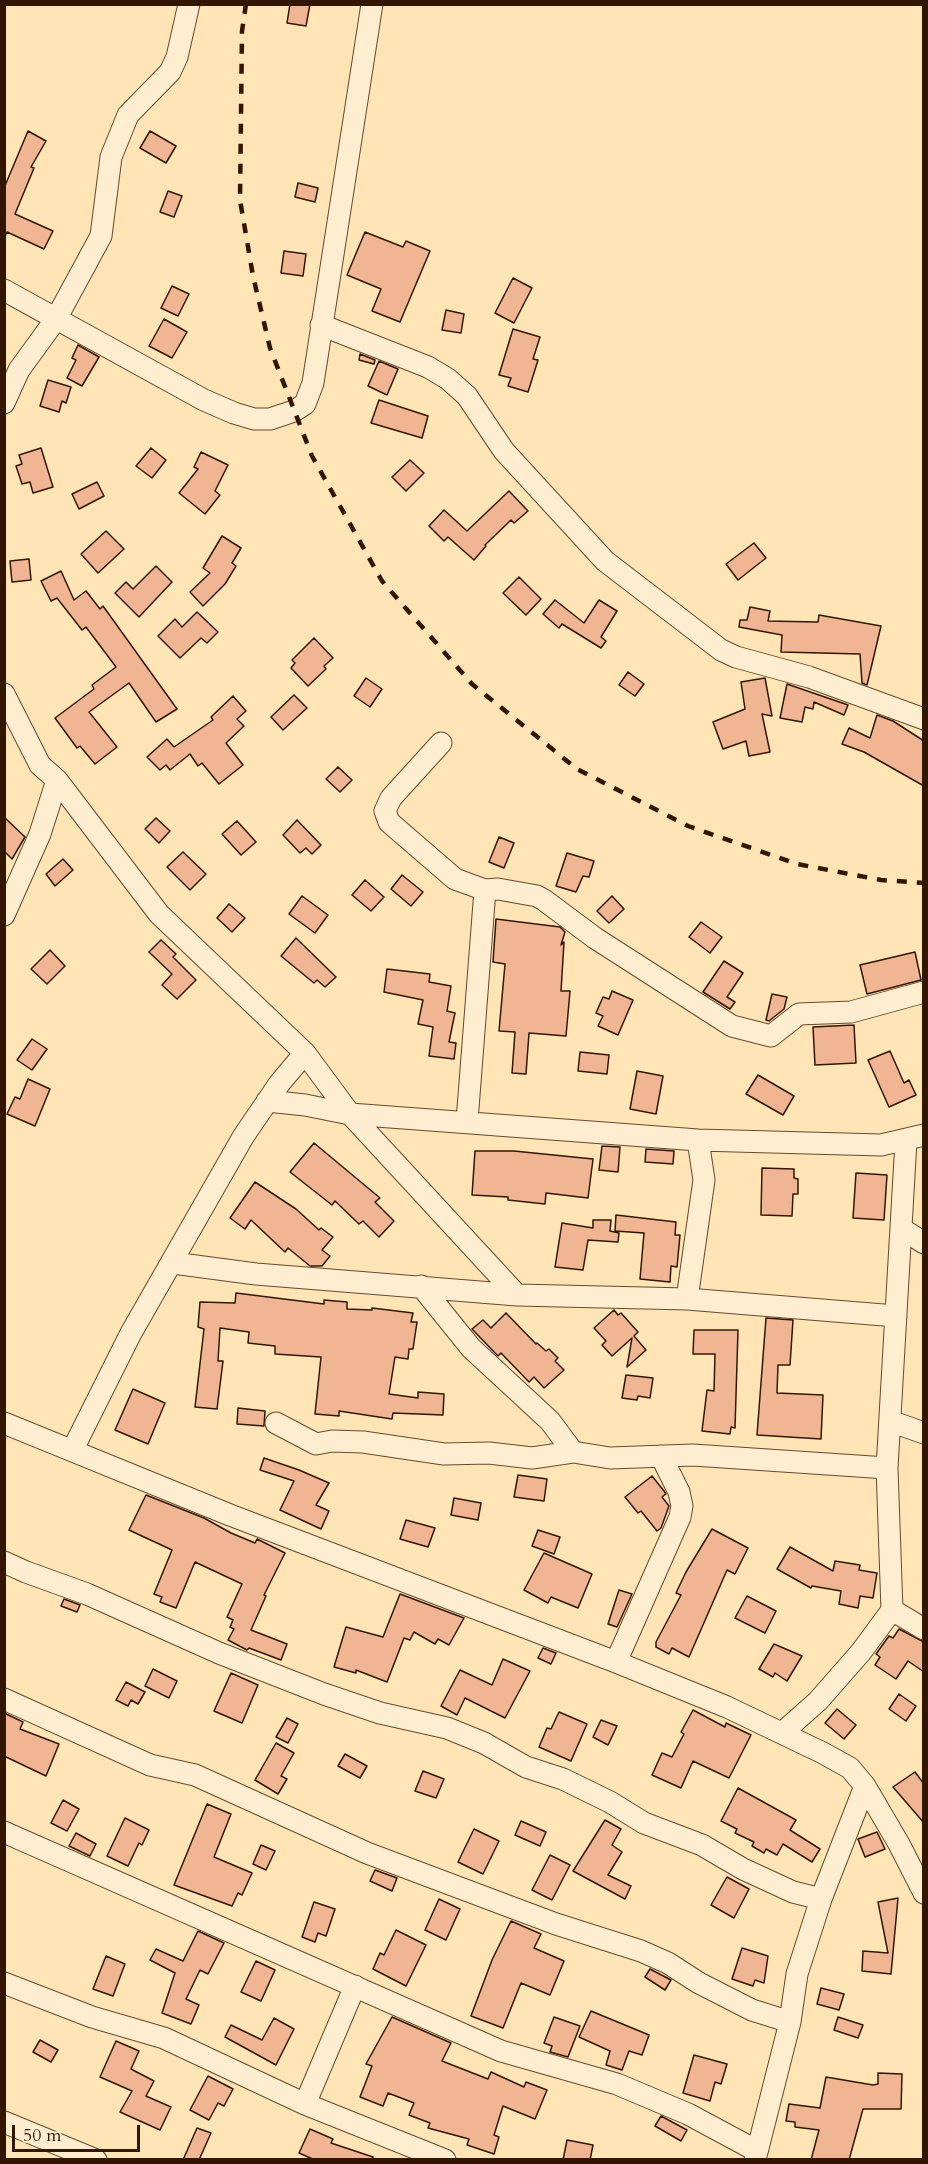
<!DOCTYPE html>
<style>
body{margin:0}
#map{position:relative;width:928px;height:2164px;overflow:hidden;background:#ffe4b6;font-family:Cardo,serif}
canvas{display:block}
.frame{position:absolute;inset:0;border:6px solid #321602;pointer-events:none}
.scale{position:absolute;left:12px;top:2125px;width:128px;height:27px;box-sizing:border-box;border:3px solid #321602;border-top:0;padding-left:8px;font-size:18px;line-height:21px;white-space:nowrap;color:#321602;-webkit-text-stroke:4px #ffedd0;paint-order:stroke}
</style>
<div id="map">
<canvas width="928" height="2164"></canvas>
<div class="frame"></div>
<div class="scale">50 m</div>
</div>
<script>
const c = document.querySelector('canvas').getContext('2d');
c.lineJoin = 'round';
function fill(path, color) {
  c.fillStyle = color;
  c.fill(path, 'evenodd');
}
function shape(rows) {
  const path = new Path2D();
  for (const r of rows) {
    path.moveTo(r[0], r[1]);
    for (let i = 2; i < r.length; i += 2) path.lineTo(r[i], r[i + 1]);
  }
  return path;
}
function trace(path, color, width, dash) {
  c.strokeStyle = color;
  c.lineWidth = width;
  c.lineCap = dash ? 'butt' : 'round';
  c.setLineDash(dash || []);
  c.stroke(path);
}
const building = shape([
 [290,4,310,4,306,26,287,23,290,4],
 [28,131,46,141,31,167,34,168,15,214,53,231,44,249,7,232,4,238,4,188,28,131],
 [150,131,176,146,166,163,140,148,150,131],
 [298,183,318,188,315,202,295,197,298,183],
 [168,191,182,196,174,217,160,212,168,191],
 [365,232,403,247,406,241,430,251,400,322,372,311,381,289,347,275,365,232],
 [284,251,306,254,303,276,281,273,284,251],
 [513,278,532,288,514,323,495,313,513,278],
 [172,286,189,294,178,316,161,308,172,286],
 [446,310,464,314,461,333,442,330,446,310],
 [164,319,187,332,172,358,149,346,164,319],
 [513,329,540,337,533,359,538,360,528,392,508,386,511,378,499,375,513,329],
 [78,345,99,357,82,386,67,378,76,360,72,358,78,345],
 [360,354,375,360,374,364,359,360,360,354],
 [379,361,398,369,387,395,368,386,379,361],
 [48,380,71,387,66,403,62,401,59,412,40,406,48,380],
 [379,400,428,416,422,438,371,423,379,400],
 [41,448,53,487,33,493,30,482,22,484,16,466,22,464,19,455,41,448],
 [151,448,166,460,152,478,136,466,151,448],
 [201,452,228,465,215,491,220,495,205,514,179,493,198,469,194,467,201,452],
 [410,460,424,473,406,491,392,477,410,460],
 [97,482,104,496,79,509,72,494,97,482],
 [509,491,528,511,514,523,511,520,485,545,486,546,474,560,448,537,444,541,429,526,444,510,467,531,509,491],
 [106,531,124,549,98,573,81,554,106,531],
 [222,536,241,548,232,563,236,566,225,584,203,606,190,592,210,573,203,568,222,536],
 [754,543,766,558,738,580,726,564,754,543],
 [29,559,31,580,12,582,10,561,29,559],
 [156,566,172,582,139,617,115,593,126,582,133,589,156,566],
 [61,571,74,600,86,591,100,609,103,606,177,709,156,722,129,683,89,712,117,747,95,764,80,746,77,748,55,718,94,689,92,685,116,667,86,627,82,630,57,598,51,601,41,581,61,571],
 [519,577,541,599,526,615,503,593,519,577],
 [555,600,584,623,599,600,617,611,601,637,606,641,601,648,562,624,559,628,543,614,555,600],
 [750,607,770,611,768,621,818,622,819,615,881,626,867,685,862,683,860,654,781,652,782,635,739,627,740,620,747,620,750,607],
 [197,612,218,632,207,643,201,638,180,658,158,636,175,619,182,627,197,612],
 [314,638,333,658,324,666,326,669,308,686,291,668,295,663,292,660,314,638],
 [628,672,644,684,635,696,619,685,628,672],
 [366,678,382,689,370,707,354,696,366,678],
 [765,678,772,716,762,714,770,752,749,756,746,741,723,749,713,722,745,709,741,682,765,678],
 [787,684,848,705,844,715,814,702,813,709,805,707,802,722,780,718,787,684],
 [294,695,307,708,283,730,271,717,294,695],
 [233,696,246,711,237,719,244,726,226,743,243,765,219,784,202,763,198,766,190,754,170,770,166,765,160,770,147,757,167,739,174,747,213,720,211,717,233,696],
 [877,715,893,721,924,741,924,786,864,752,842,744,849,728,870,738,877,715],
 [338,767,352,780,340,792,326,779,338,767],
 [4,817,25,837,12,859,4,851,4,817],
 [156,818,170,831,159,843,145,829,156,818],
 [297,820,321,845,312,854,306,848,300,853,283,835,297,820],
 [237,821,256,842,241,855,222,834,237,821],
 [499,837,514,843,504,868,489,862,499,837],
 [183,852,206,874,190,890,167,867,183,852],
 [567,853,594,861,589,877,583,876,576,892,556,886,567,853],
 [63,859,73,870,55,886,46,874,63,859],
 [402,875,423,892,411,906,391,889,402,875],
 [365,880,384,897,371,911,352,895,365,880],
 [302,896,328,915,315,933,289,914,302,896],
 [612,896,624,909,609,923,597,911,612,896],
 [229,904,245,918,232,932,217,918,229,904],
 [496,919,560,927,565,932,561,945,564,942,561,991,570,991,566,1036,529,1033,526,1074,512,1073,515,1032,499,1031,505,964,493,962,496,919],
 [701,922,722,937,710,953,689,937,701,922],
 [296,938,336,977,325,987,317,980,314,983,281,956,296,938],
 [161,940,176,954,173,957,196,980,177,999,162,985,172,974,149,952,161,940],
 [50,950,65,966,47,984,31,969,50,950],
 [915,952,921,980,867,994,860,965,915,952],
 [724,961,743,973,727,997,735,1002,730,1009,703,992,724,961],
 [387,969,430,974,429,982,451,986,447,1011,455,1013,449,1042,456,1043,454,1059,429,1056,433,1027,418,1024,423,1000,384,992,387,969],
 [612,991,633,1000,618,1035,598,1026,603,1016,596,1013,603,997,609,999,612,991],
 [772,994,787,997,784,1009,769,1021,766,1020,772,994],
 [854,1025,856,1063,815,1065,813,1027,854,1025],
 [32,1039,47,1049,32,1070,17,1060,32,1039],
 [890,1051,904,1083,909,1080,916,1095,889,1107,868,1060,890,1051],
 [580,1052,609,1055,607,1074,578,1071,580,1052],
 [637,1071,663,1076,656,1114,630,1109,637,1071],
 [758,1075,794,1096,783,1115,746,1094,758,1075],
 [28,1079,50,1089,35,1126,7,1114,15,1097,20,1099,28,1079],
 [314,1143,380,1198,375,1202,394,1221,379,1237,363,1221,359,1224,335,1201,332,1205,290,1172,314,1143],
 [602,1146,620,1147,618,1172,599,1170,602,1146],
 [646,1149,674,1151,673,1164,645,1162,646,1149],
 [475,1151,514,1151,593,1159,588,1198,546,1193,545,1204,508,1200,508,1197,472,1195,475,1151],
 [762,1168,794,1169,794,1178,798,1179,798,1194,793,1194,792,1216,761,1215,762,1168],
 [856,1173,887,1175,884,1220,853,1218,856,1173],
 [255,1182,296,1209,319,1230,321,1228,333,1237,322,1250,330,1256,322,1266,310,1266,288,1248,285,1252,251,1220,245,1229,230,1218,255,1182],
 [616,1215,676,1222,675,1235,680,1235,677,1267,671,1266,670,1282,640,1279,644,1233,615,1231,616,1215],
 [593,1220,611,1220,610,1231,619,1233,618,1242,588,1240,583,1270,555,1267,562,1223,593,1228,593,1220],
 [236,1293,324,1304,324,1300,347,1302,347,1309,372,1310,372,1308,413,1313,411,1322,417,1322,413,1349,409,1349,408,1359,395,1357,389,1394,418,1398,418,1392,444,1394,443,1415,393,1413,392,1419,339,1411,339,1416,315,1414,321,1357,275,1354,275,1346,248,1343,249,1332,220,1328,218,1361,223,1361,217,1409,195,1407,204,1329,198,1327,200,1302,235,1303,236,1293],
 [614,1310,618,1315,621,1313,638,1332,634,1336,646,1350,627,1367,632,1338,612,1356,602,1345,606,1341,594,1328,614,1310],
 [506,1313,536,1344,537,1343,546,1351,549,1349,558,1358,555,1361,564,1370,544,1388,534,1377,529,1382,501,1353,498,1356,472,1329,483,1320,491,1328,506,1313],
 [766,1318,793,1320,790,1365,778,1365,777,1393,823,1395,821,1439,757,1435,766,1318],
 [694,1330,738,1330,735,1428,731,1427,730,1434,702,1431,707,1390,714,1391,715,1354,693,1354,694,1330],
 [626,1375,653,1378,650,1398,638,1396,637,1400,622,1398,626,1375],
 [133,1389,165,1403,148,1444,115,1430,133,1389],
 [238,1408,265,1411,264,1426,237,1424,238,1408],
 [264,1458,299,1470,329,1483,316,1505,329,1511,321,1529,280,1510,294,1481,260,1470,264,1458],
 [518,1475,547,1479,544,1501,514,1497,518,1475],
 [652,1476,664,1491,666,1494,662,1497,669,1506,661,1528,657,1531,641,1511,638,1513,625,1497,652,1476],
 [146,1495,204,1518,231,1533,255,1543,257,1539,285,1553,264,1595,266,1596,251,1630,287,1644,281,1660,249,1648,247,1650,228,1640,234,1629,230,1627,233,1620,227,1617,242,1584,195,1562,176,1608,160,1602,162,1597,154,1594,172,1550,129,1530,146,1495],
 [454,1498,481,1503,478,1520,451,1515,454,1498],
 [406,1520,435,1528,428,1547,400,1539,406,1520],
 [712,1529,748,1548,735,1574,727,1570,689,1657,672,1648,669,1654,656,1647,656,1642,681,1595,676,1593,686,1572,712,1529],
 [538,1530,560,1537,554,1554,532,1546,538,1530],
 [790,1547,833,1571,835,1561,860,1565,859,1570,877,1573,873,1598,860,1596,858,1608,839,1604,841,1591,812,1586,811,1588,777,1569,790,1547],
 [544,1553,592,1574,578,1608,551,1597,548,1603,524,1590,544,1553],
 [619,1590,632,1594,617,1627,608,1624,619,1590],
 [400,1594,464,1618,449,1645,438,1639,435,1644,414,1632,410,1640,404,1638,387,1682,356,1670,356,1673,334,1667,346,1627,383,1637,400,1594],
 [747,1596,776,1611,765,1633,735,1618,747,1596],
 [64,1599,80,1605,77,1612,61,1606,64,1599],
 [899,1629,924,1642,924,1672,908,1661,896,1679,875,1665,880,1657,876,1654,889,1636,893,1638,899,1629],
 [774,1644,802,1656,787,1681,775,1673,773,1677,759,1669,774,1644],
 [543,1648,556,1653,551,1664,538,1658,543,1648],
 [503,1659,530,1671,505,1718,465,1698,457,1715,441,1706,460,1670,492,1685,503,1659],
 [153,1669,177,1681,169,1698,145,1686,153,1669],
 [231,1673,258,1685,242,1723,214,1711,231,1673],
 [126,1682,145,1692,138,1704,131,1700,128,1706,116,1700,126,1682],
 [899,1694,916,1706,906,1721,889,1709,899,1694],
 [837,1709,856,1725,844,1739,825,1723,837,1709],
 [693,1710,725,1727,726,1723,751,1735,729,1778,693,1761,681,1788,652,1775,662,1753,672,1757,684,1734,681,1732,693,1710],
 [559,1712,587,1724,571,1761,539,1747,547,1728,551,1729,559,1712],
 [4,1713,23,1722,20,1729,59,1744,46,1776,4,1756,4,1713],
 [287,1718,298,1724,288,1743,276,1737,287,1718],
 [601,1720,617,1726,608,1745,593,1737,601,1720],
 [276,1743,294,1753,281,1776,287,1779,278,1794,255,1780,276,1743],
 [345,1754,367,1766,360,1778,338,1766,345,1754],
 [423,1771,444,1779,436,1798,415,1791,423,1771],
 [915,1772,924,1784,924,1823,893,1787,915,1772],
 [738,1788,796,1820,790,1830,820,1849,812,1862,783,1844,777,1855,766,1849,764,1853,752,1846,754,1842,735,1833,737,1829,721,1821,738,1788],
 [63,1800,79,1809,67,1831,51,1823,63,1800],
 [207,1804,231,1814,214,1857,252,1873,242,1895,238,1893,232,1906,174,1885,207,1804],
 [125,1818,149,1830,142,1845,139,1843,128,1866,107,1856,125,1818],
 [605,1820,621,1829,612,1845,622,1852,608,1875,631,1886,625,1899,573,1871,605,1820],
 [521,1821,546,1832,540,1846,515,1835,521,1821],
 [474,1829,499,1841,483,1874,458,1862,474,1829],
 [877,1832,885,1849,865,1857,858,1839,877,1832],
 [76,1833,96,1844,90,1856,69,1846,76,1833],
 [261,1845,275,1851,266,1870,253,1864,261,1845],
 [550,1855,570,1865,552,1900,532,1890,550,1855],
 [375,1870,397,1878,392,1891,370,1881,375,1870],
 [727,1877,749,1889,734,1918,711,1905,727,1877],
 [898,1898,891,1974,862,1971,863,1951,888,1953,878,1902,898,1898],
 [439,1899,460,1909,446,1940,425,1930,439,1899],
 [314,1902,335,1909,326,1936,318,1933,315,1942,302,1937,314,1902],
 [511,1921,541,1934,534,1948,564,1961,550,1995,521,1983,503,2028,471,2016,492,1960,511,1921],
 [396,1930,426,1945,406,1986,373,1969,380,1953,384,1955,396,1930],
 [198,1931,224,1943,208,1974,200,1970,186,1999,199,2005,191,2024,162,2013,175,1973,150,1960,156,1949,183,1961,198,1931],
 [742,1948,768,1956,764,1983,755,1980,753,1986,732,1979,742,1948],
 [106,1956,125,1964,113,1996,93,1989,106,1956],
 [256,1961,275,1970,261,2001,241,1992,256,1961],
 [650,1969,671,1980,665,1990,645,1977,650,1969],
 [821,1988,844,1994,839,2010,817,2004,821,1988],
 [591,2011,649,2035,642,2055,629,2051,622,2070,606,2065,610,2051,579,2037,591,2011],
 [392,2017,451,2043,442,2061,488,2079,491,2072,524,2087,526,2082,547,2090,535,2119,503,2106,494,2135,499,2137,494,2154,467,2145,469,2139,428,2128,430,2123,409,2115,414,2103,388,2093,383,2106,360,2097,372,2066,366,2064,392,2017],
 [554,2017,580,2026,568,2057,550,2052,552,2046,544,2043,554,2017],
 [838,2017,863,2025,858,2038,834,2030,838,2017],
 [274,2018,294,2029,276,2065,225,2037,231,2025,262,2040,274,2018],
 [40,2040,58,2050,51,2062,33,2052,40,2040],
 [116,2041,139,2051,131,2069,154,2081,146,2096,171,2107,160,2130,120,2112,132,2091,100,2077,116,2041],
 [694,2055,727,2064,721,2084,715,2082,710,2101,683,2093,694,2055],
 [878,2073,902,2074,901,2109,863,2109,849,2160,811,2160,819,2130,795,2127,795,2122,786,2121,789,2104,820,2108,826,2077,873,2085,878,2084,878,2073],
 [208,2076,233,2089,224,2106,218,2103,209,2120,190,2110,208,2076],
 [661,2116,687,2130,681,2141,655,2126,661,2116],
 [197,2128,211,2133,199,2160,183,2160,197,2128],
 [310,2129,333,2139,331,2143,373,2157,373,2160,315,2160,299,2153,310,2129],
 [567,2140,593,2145,590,2160,563,2160,567,2140]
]);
const minor = shape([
 [4,290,204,400,234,413,254,419,270,419,294,411,305,404,313,383,372,4],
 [321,325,428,367,448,379,467,396,504,451,605,561,721,650,736,657,809,677,924,719],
 [4,403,19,370,56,319,101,236,111,157,128,115,170,72,177,57,189,4],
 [4,694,40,765,57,780,159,914,305,1053,350,1114,698,1140,881,1145,924,1135],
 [441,743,391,798,385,811,389,822,455,879,485,890,498,889,537,896,544,900,595,938,732,1026,771,1036,799,1014,851,1012,924,992],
 [4,915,40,834,57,780],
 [267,1101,305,1105,350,1114,517,1295],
 [467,1121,485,890],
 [902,1229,924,1243],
 [173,1263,256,1274,517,1295,687,1299,896,1316],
 [421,1286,471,1348,550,1421,573,1452,610,1458,693,1455,887,1468],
 [687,1299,704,1180,698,1140],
 [890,1421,924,1433],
 [4,1423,230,1515,616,1662,727,1707,823,1753,850,1768,865,1786,899,1844,924,1893],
 [276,1423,316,1444,332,1441,363,1442,444,1454,489,1453,532,1458,573,1452],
 [73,1449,131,1333,243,1137,279,1084,305,1053],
 [4,1562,26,1572,87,1594,219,1653,324,1694,380,1713,447,1728,484,1743,526,1767,563,1779,610,1802,644,1823,702,1845,743,1869,793,1892,821,1899],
 [892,1610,924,1629],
 [616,1662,680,1517,682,1506,679,1492,661,1456],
 [4,1699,150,1765,195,1775,367,1853,556,1924,641,1951,668,1963,699,1983,752,2010,790,2022],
 [782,1733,818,1701,861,1652,892,1610,887,1468,906,1141],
 [4,1832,501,2051,617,2084,688,2114,757,2151],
 [4,1983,92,2017,164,2038,305,2104,445,2160],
 [305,2104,355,1986],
 [4,2122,96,2160],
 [755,2160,790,2022,797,1974,821,1899,865,1786]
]);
const rail = shape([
 [246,4,242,31,240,200,253,276,270,348,312,456,382,581,472,684,577,769,688,826,797,864,881,880,924,883]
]);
fill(building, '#f0b693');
trace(building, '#321602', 1.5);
trace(minor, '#654a2f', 23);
trace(minor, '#ffedd0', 21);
trace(rail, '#321602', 4.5, [10, 10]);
</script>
